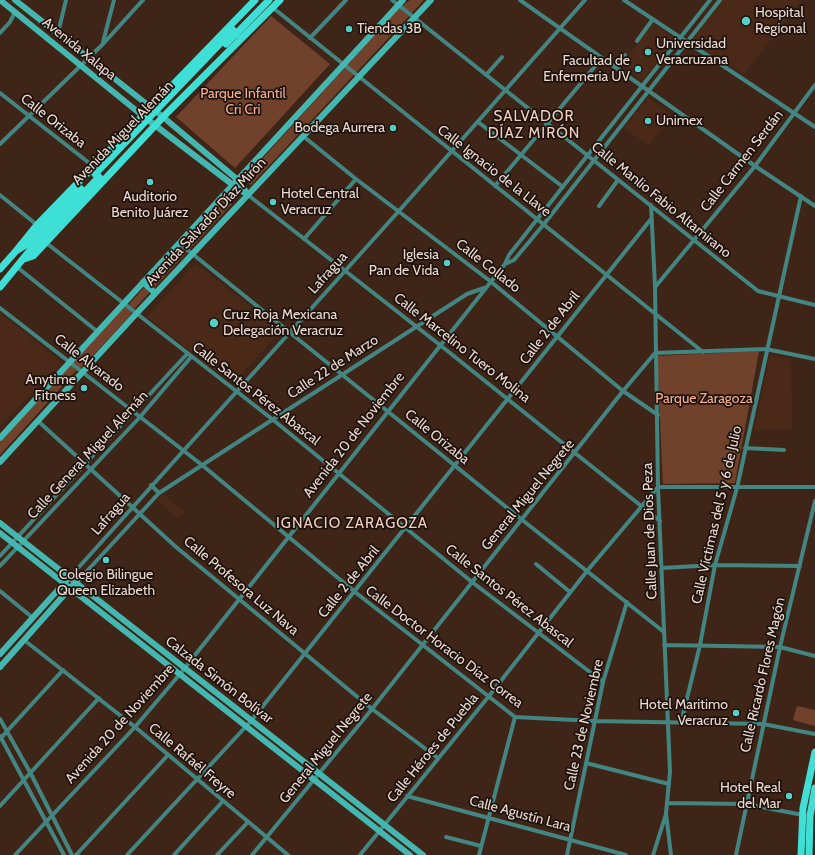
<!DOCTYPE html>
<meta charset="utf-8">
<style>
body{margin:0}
canvas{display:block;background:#3f2517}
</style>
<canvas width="815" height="855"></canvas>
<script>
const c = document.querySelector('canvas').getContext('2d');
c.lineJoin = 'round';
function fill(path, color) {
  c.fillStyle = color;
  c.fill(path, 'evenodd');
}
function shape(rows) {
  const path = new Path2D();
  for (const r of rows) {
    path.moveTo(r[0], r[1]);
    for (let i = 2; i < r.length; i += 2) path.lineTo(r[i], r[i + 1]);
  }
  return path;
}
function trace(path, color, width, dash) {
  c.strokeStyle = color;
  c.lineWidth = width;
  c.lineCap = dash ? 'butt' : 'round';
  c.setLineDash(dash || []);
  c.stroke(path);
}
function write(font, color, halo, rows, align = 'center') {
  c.font = font + ' Cabin,sans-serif';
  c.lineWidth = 3.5;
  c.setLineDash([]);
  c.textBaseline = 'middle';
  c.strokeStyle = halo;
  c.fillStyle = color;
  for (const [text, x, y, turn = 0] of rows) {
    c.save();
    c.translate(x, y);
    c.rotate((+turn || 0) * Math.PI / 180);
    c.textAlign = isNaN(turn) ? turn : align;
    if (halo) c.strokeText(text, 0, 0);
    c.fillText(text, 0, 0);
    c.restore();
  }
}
const built = shape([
 [722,0,802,0,744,74,689,42],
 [653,23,674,39,643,81,622,65],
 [648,98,672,115,649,145,624,128],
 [195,263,281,330,233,384,147,317],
 [0,313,62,363,0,426],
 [770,355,791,359,792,430,754,430],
 [163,494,184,512,177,518,157,500]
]);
const green = shape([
 [410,0,424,0,251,185,244,179,398,9],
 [271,16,330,64,235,168,176,117],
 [226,198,232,204,136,307,128,318,82,367,75,372,0,455,0,442,69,367,119,310,129,304],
 [759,351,735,483,663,484,657,356],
 [797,706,815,710,815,726,793,720]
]);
const street = shape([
 [392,0,758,291,815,305],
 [520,0,755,166,815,206],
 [624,0,815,127],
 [272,7,703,352],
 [0,33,10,22,15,12],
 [58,33,66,0],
 [310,38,346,0],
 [637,41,653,19],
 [103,42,114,0],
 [616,67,625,55],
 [486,75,502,57],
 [0,93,93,166],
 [478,122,563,187],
 [303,136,356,179,490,281,623,391,658,415],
 [0,144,103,44,143,0],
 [495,186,602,58],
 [0,195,37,225],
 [248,195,440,345,660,521],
 [651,205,655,286,658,487,670,772,666,813,671,855],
 [599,206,618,180],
 [304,239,356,179],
 [45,242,272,419,472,582,603,682],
 [179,243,521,519,664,632],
 [505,264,514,260,544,224,720,0],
 [17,267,98,332],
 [656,286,755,166,815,85],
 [0,308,202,465,355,592,515,717,594,721,763,724,815,734],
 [38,421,176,547,372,709,438,758],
 [745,448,784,450],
 [151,485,159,493],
 [0,556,187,354],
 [536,564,570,592],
 [0,566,140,417,191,357],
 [662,568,715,565,800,566],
 [70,577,398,212,585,0],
 [76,583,159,493,467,294,484,288],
 [0,591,33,618],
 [24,640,135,727,288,855],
 [664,645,780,647,815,656],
 [0,719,31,774,72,855],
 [681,723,700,645,715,565,737,488,801,196],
 [0,736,64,855],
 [0,739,63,670],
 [586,763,669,784],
 [407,796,626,855],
 [667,803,746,804,803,815],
 [0,806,99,698],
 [446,837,481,846],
 [15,855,135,727,180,674,505,264,509,255,710,0],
 [76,855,168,755],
 [127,855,251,721,651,219],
 [174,855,223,801],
 [217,855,248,822],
 [252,855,372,709,623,391,655,353,766,349,815,359],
 [360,855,489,696,587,571,658,487,815,487],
 [479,855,515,717],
 [567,855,603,682,627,602],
 [653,855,666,814],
 [736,855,780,647,815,501]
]);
const secondary = shape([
 [0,0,143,116,233,185,248,195],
 [15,0,163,117,238,180,246,192],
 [143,282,155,293],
 [0,438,403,0],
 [0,462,136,314,431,0],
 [0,523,423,855],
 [0,533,410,855],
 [0,654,66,581],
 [0,667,72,586]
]);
const primary = shape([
 [236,34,269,0],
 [16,251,37,225,255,0],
 [24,259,33,256,163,117,280,0],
 [0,269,16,251,27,244,81,189],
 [0,287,31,249,99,177],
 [801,855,803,808,815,752],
 [809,855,810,816,815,788]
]);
const primaryBridge = shape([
 [226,44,236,34],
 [95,174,233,30]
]);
const markers = [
 [746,21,5,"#55cec6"],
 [349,29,4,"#55cec6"],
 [648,52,4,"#55cec6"],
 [638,69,4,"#55cec6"],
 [648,121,4,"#55cec6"],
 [393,128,4,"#55cec6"],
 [150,182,4,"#55cec6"],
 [273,202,4,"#55cec6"],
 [447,263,4,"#55cec6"],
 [214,323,5,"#55cec6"],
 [84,388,4,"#55cec6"],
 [106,560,4,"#55cec6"],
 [736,713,4,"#55cec6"],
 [789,796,4,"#55cec6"]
];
const poiNames = [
 ["Hospital",755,13],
 ["Regional",755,29],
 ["Tiendas 3B",357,29],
 ["Universidad",656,44],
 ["Veracruzana",656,60],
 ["Facultad de",630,61,"right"],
 ["Enfermeria UV",630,77,"right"],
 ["Unimex",656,121],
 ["Bodega Aurrera",385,128,"right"],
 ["Hotel Central",281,194],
 ["Veracruz",281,210],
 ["Auditorio",150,197,"center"],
 ["Benito Juárez",150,213,"center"],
 ["Iglesia",439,255,"right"],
 ["Pan de Vida",439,271,"right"],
 ["Cruz Roja Mexicana",223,315],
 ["Delegación Veracruz",223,331],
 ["Anytime",76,380,"right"],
 ["Fitness",76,396,"right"],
 ["Colegio Bilingue",106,575,"center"],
 ["Queen Elizabeth",106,591,"center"],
 ["Hotel Maritimo",728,705,"right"],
 ["Veracruz",728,721,"right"],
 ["Hotel Real",781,788,"right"],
 ["del Mar",781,804,"right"]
];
const streetNames = [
 ["Avenida Xalapa",79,49,39],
 ["Calle Orizaba",53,121,38],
 ["Avenida Miguel Alemán",123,133,-46],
 ["Calle Carmen Serdán",742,161,-52],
 ["Calle Ignacio de la Llave",494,171,38],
 ["Calle Manlio Fabio Altamirano",661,200,39],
 ["Avenida Salvador Díaz Mirón",206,222,-47],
 ["Calle Collado",488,266,38],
 ["Lafragua",328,273,-48],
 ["Calle 2 de Abril",550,328,-52],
 ["Calle Marcelino Tuero Molina",462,348,38],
 ["Calle Alvarado",89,363,38],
 ["Calle 22 de Marzo",333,367,-33],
 ["Calle Santos Pérez Abascal",256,394,38],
 ["Avenida 20 de Noviembre",354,435,-52],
 ["Calle Orizaba",437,437,39],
 ["Calle General Miguel Alemán",88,455,-47],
 ["General Miguel Negrete",528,495,-51],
 ["Lafragua",111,514,-49],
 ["Calle Víctimas del 5 y 6 de Julio",717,515,-77],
 ["Calle Juan de Dios Peza",650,531,-92],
 ["Calle 2 de Abril",349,582,-51],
 ["Calle Profesora Luz Nava",241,586,40],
 ["Calle Santos Pérez Abascal",509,596,38],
 ["Calle Doctor Horacio Díaz Correa",444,647,37],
 ["Calle Ricardo Flores Magón",763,675,-77],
 ["Calzada Simón Bolívar",219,680,38],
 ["Avenida 20 de Noviembre",120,724,-48],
 ["Calle 23 de Noviembre",584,725,-77],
 ["General Miguel Negrete",326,748,-51],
 ["Calle Héroes de Puebla",433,748,-51],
 ["Calle Rafaél Freyre",192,761,40],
 ["Calle Agustín Lara",520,814,15]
];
const parkNames = [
 ["Parque Infantil",243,94],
 ["Cri Cri",243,110],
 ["Parque Zaragoza",704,399]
];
const neighbourhoodNames = [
 ["SALVADOR",534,117],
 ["DÍAZ MIRÓN",534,134],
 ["IGNACIO ZARAGOZA",352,524]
];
fill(built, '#4a2918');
fill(green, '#71422b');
trace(street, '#438580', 4);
trace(secondary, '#44b8b0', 6);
trace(primary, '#3edfd5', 7);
trace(primaryBridge, '#3edfd5', 7);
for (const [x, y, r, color] of markers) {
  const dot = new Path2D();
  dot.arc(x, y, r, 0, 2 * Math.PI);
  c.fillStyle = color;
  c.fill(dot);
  trace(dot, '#1d110c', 1.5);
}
write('14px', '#ecdad1', '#1d110c', poiNames, 'left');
write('14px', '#ecdad1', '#1d110c', streetNames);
write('14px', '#f7af8c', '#1d110c', parkNames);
c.letterSpacing = '1px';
write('15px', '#f3d0bf', '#1d110c', neighbourhoodNames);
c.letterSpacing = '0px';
</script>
